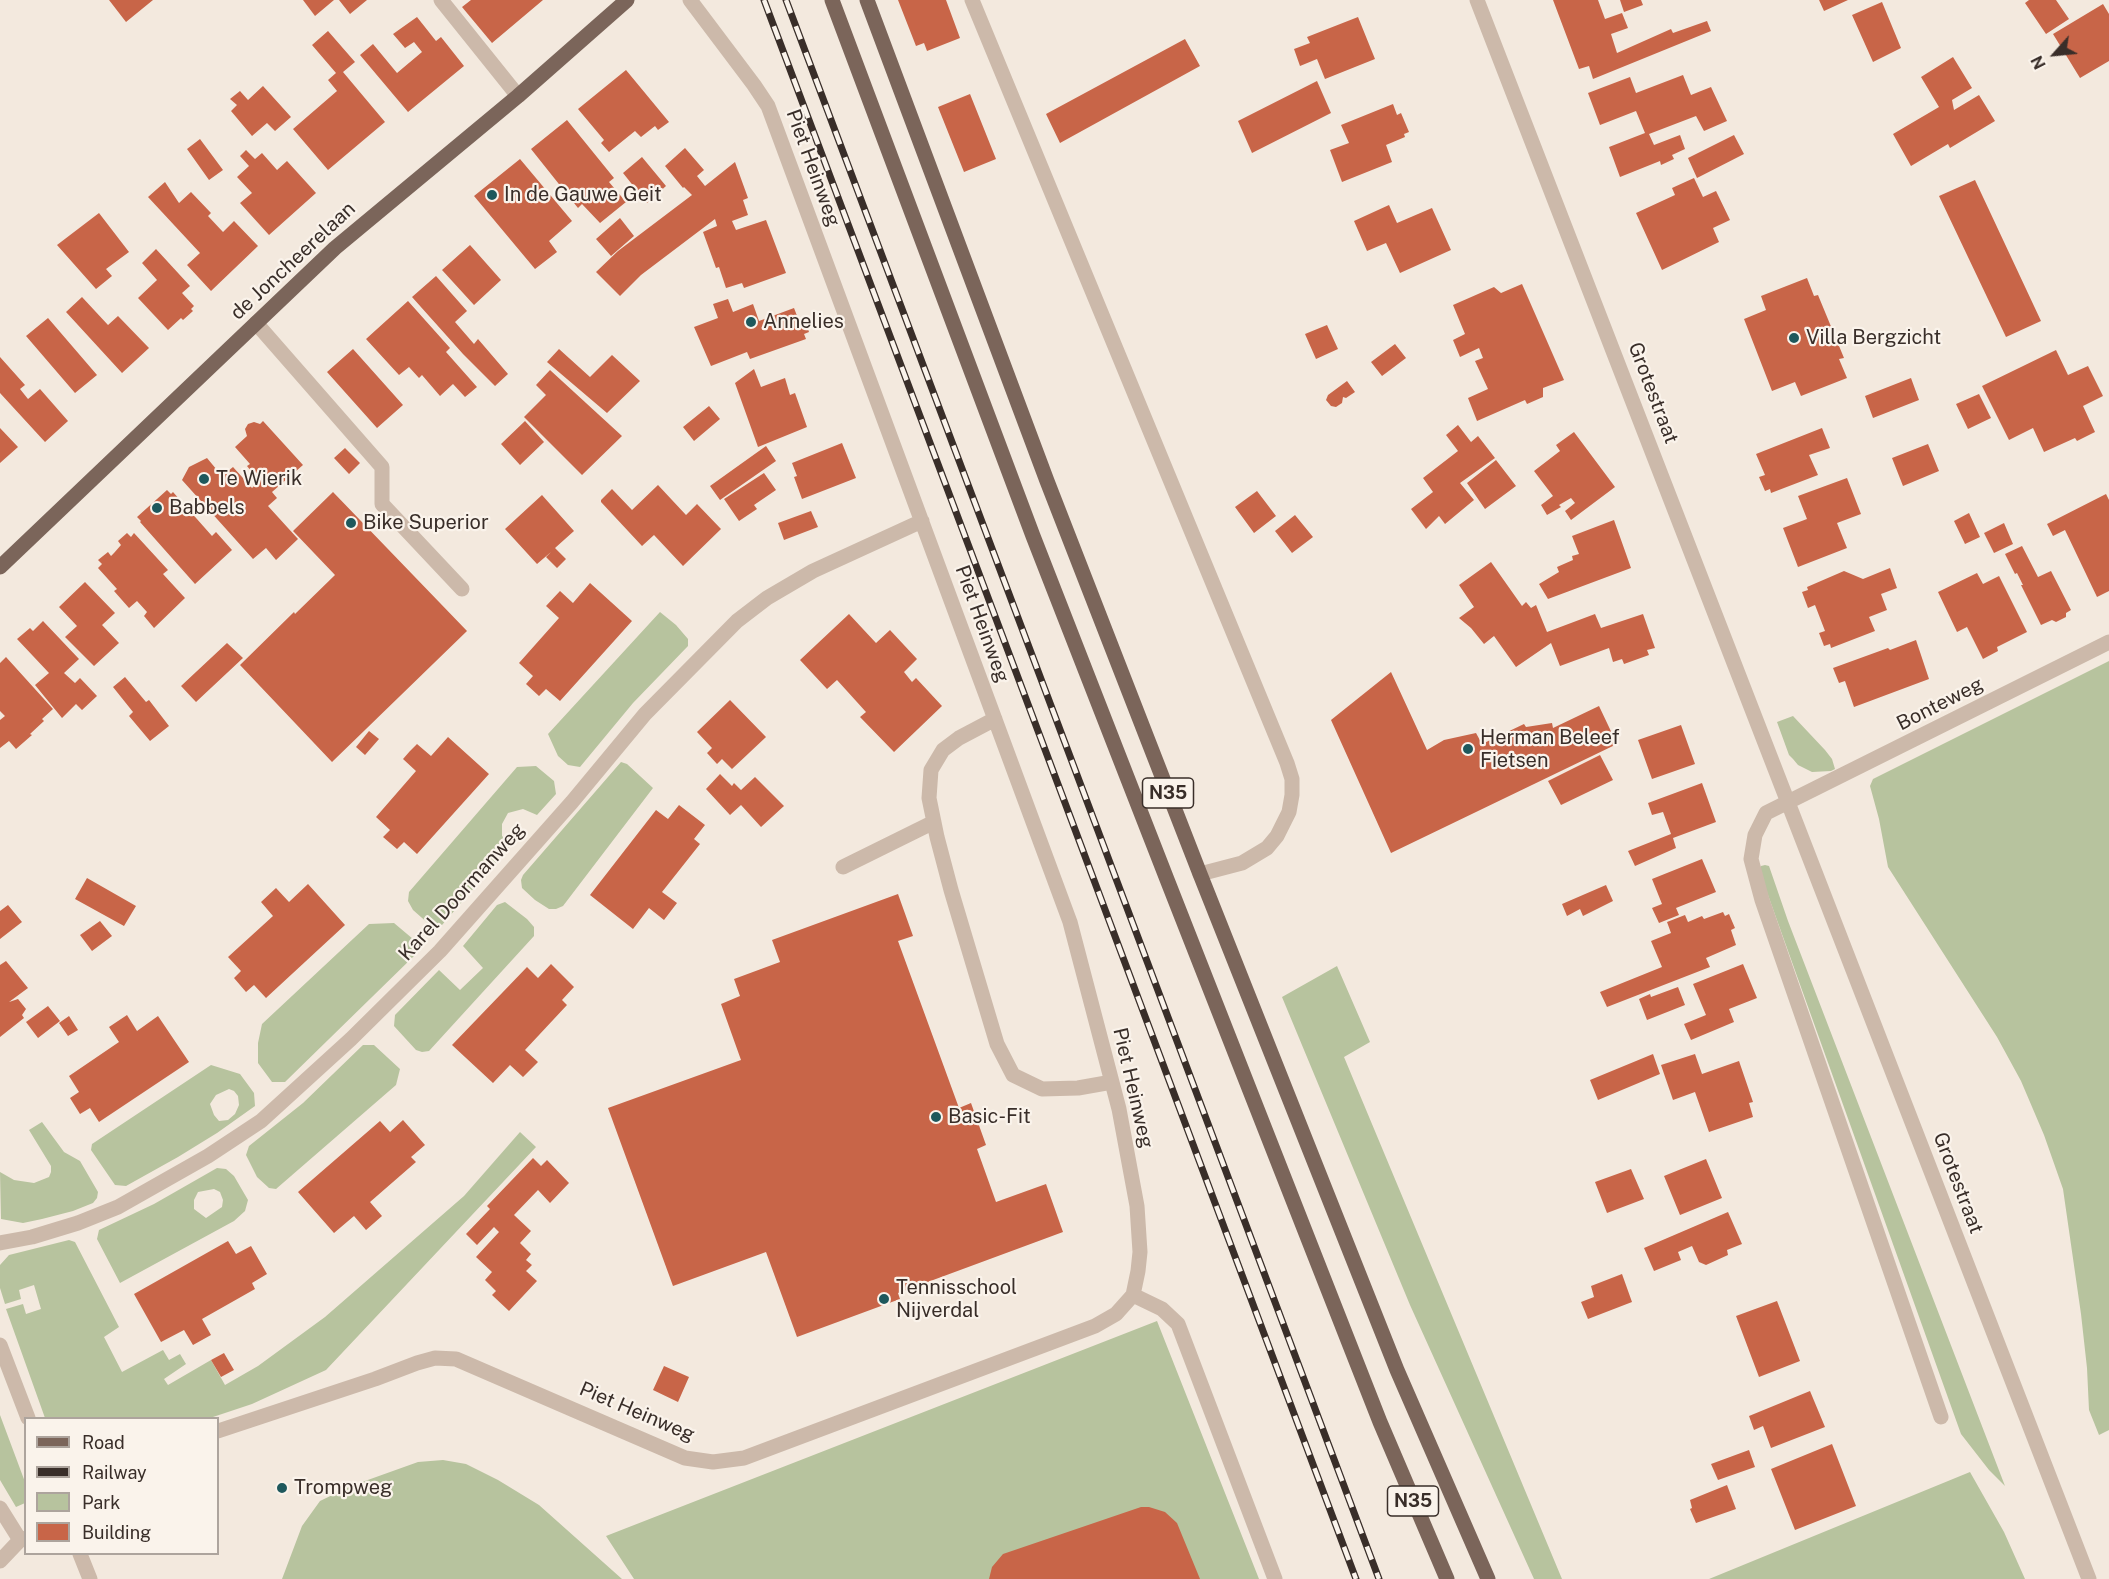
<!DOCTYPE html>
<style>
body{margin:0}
#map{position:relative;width:2109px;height:1579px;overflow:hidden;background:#f3e9de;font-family:"Public Sans",sans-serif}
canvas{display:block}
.legend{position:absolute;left:24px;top:1417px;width:195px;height:138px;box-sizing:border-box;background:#faf3eb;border:2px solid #ada49d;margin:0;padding:8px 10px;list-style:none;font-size:18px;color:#392e29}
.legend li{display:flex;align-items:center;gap:12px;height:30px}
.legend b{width:30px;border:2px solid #ada49d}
.north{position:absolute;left:2025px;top:24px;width:60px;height:60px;-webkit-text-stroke:4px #faf3eb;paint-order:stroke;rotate:243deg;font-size:16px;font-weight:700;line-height:24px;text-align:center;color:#392e29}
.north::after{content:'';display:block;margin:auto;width:21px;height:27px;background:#392e29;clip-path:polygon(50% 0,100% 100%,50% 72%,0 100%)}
</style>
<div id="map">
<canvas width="2109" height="1579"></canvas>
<ul class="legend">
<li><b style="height:8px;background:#7b655a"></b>Road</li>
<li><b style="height:8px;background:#392e29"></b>Railway</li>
<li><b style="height:16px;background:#b7c39e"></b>Park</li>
<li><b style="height:16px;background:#c86548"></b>Building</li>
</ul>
<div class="north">N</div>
</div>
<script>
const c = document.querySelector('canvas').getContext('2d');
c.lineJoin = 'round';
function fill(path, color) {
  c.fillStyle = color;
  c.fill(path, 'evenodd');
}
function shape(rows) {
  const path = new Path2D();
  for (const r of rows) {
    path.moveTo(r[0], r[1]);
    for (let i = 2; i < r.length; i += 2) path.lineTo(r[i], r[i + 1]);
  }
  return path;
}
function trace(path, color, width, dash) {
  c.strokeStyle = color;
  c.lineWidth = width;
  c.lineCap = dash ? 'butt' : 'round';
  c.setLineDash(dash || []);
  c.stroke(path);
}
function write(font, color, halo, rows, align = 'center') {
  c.font = font + ' "Public Sans",sans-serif';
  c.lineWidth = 4.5;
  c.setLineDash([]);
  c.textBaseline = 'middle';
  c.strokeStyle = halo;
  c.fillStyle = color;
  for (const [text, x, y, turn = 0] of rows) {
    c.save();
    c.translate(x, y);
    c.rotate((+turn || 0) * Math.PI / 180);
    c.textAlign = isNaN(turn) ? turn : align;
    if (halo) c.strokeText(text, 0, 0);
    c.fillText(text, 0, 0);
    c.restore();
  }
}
const green = shape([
 [660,612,676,625,688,639,688,646,633,703,580,767,568,765,558,756,548,734],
 [2109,661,2109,1430,2099,1435,2089,1410,2087,1368,2081,1314,2063,1189,2044,1135,2021,1081,1997,1037,1888,867,1879,819,1870,786,1873,779],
 [1793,716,1825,750,1832,759,1835,769,1831,771,1812,772,1798,765,1793,759,1789,755,1777,722],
 [621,762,627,764,653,788,563,906,556,909,549,909,535,900,522,888,521,880,523,875],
 [536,766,554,781,556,794,537,815,523,809,508,813,502,824,502,836,511,845,442,925,430,925,413,910,408,901,409,892,517,767],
 [1765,865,1769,866,1788,921,2005,1486,1989,1470,1961,1434,1759,870,1761,866],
 [505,902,527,919,534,927,534,936,429,1051,422,1052,416,1050,394,1026,395,1015,439,970,460,990,483,968,463,946,497,905],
 [394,923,413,939,415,955,285,1082,272,1082,258,1063,258,1043,262,1024,369,924],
 [1337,966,1370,1042,1344,1057,1562,1579,1534,1579,1410,1305,1282,997],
 [363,1045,374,1045,400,1069,396,1085,276,1189,269,1188,257,1177,246,1155,249,1146,303,1103],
 [211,1065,240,1074,254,1093,255,1106,217,1133,178,1157,126,1186,115,1185,91,1150,92,1144],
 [229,1089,234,1091,238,1096,239,1105,235,1114,228,1120,219,1121,214,1115,210,1104,216,1095],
 [42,1122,64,1152,80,1161,98,1192,97,1198,93,1203,73,1211,42,1219,23,1223,1,1219,0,1172,14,1180,34,1183,49,1177,51,1172,51,1166,29,1130],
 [520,1132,536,1147,326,1370,252,1404,210,1418,45,1418,6,1309,23,1304,26,1314,41,1309,34,1285,19,1290,21,1299,5,1304,0,1288,0,1265,9,1255,69,1240,75,1242,119,1327,104,1337,122,1372,163,1350,169,1360,180,1354,186,1364,164,1379,168,1385,211,1360,225,1385,258,1366,325,1317,464,1196],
 [217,1168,226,1169,234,1176,248,1200,245,1211,234,1221,120,1283,97,1239,99,1230,154,1204],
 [214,1189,220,1192,223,1200,222,1207,206,1218,194,1209,194,1200,198,1192],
 [1157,1321,1259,1579,634,1579,606,1536],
 [0,1415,25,1482,25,1503,16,1507,0,1480],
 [443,1460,466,1464,498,1480,539,1505,622,1579,282,1579,302,1526,320,1501,351,1486,418,1462],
 [1970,1472,2004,1532,2025,1579,1709,1579]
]);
const building = shape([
 [109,0,153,0,126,22],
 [303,0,334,0,315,16],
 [339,0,367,0,350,14],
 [471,0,543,0,492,43,462,7],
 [898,0,946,0,960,38,927,51,924,43,916,46],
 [1553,0,1598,0,1605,19,1622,13,1628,28,1611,34,1617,53,1671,29,1673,33,1707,21,1711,31,1593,79,1589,66,1579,69],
 [1620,0,1641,0,1643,5,1624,12],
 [1819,0,1848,0,1824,11],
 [2029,0,2056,0,2069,19,2046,34,2025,3],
 [1882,2,1901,48,1873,62,1852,15],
 [2103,4,2109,14,2109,61,2080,78,2053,34],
 [417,17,436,41,441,37,464,66,408,112,360,55,373,44,397,73,422,52,414,42,405,48,393,34],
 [1358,17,1375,59,1325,79,1317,59,1300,66,1294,49,1310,43,1307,37],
 [328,31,355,62,343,72,385,122,328,170,293,129,337,91,328,80,336,73,312,45],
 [1185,39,1200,66,1060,143,1046,114],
 [1953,57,1972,88,1952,100,1954,110,1979,95,1995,121,1950,148,1948,144,1911,166,1893,134,1939,107,1921,77],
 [626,70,669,122,658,130,655,126,641,137,635,131,609,152,601,143,604,140,578,109],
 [1683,75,1691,95,1711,87,1727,121,1704,131,1696,116,1649,134,1654,145,1680,135,1685,149,1672,155,1674,159,1661,165,1660,161,1620,177,1609,147,1645,133,1636,111,1600,125,1588,93,1630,77,1636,93],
 [1317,81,1331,113,1252,153,1238,121],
 [263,86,291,117,275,131,267,123,252,136,231,111,237,105,230,99,240,91,248,100],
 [970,94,996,159,964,172,938,107],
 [1393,104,1397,115,1401,113,1409,132,1404,134,1405,137,1386,145,1392,162,1342,182,1330,150,1349,143,1341,125],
 [567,120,614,178,609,182,626,202,600,223,582,204,578,208,531,149],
 [1734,135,1744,154,1697,178,1688,158],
 [200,139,223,170,209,180,187,149],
 [685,148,704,170,697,176,705,186,735,162,748,198,743,200,748,215,732,221,736,230,766,220,786,273,744,288,742,283,726,288,719,267,716,268,703,232,717,226,715,219,641,275,620,296,596,272,618,251,692,195,684,187,683,188,665,166],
 [246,150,255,159,262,153,277,170,287,161,316,193,269,235,240,203,252,193,237,177,249,166,240,156],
 [642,157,666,186,647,203,623,173],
 [520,159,572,221,549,241,557,252,535,269,474,196],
 [1694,178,1703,197,1716,191,1730,220,1713,228,1719,242,1662,270,1636,213,1675,195,1672,188],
 [1975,180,2041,321,2006,337,1939,196],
 [165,182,179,203,191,192,211,213,208,216,223,232,234,221,258,246,211,291,187,265,200,253,148,197],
 [1389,205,1397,223,1432,208,1451,250,1400,273,1386,243,1367,251,1354,221],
 [99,213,129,252,106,269,112,276,96,289,57,245],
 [620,218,634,236,611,256,596,239],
 [470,245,501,280,474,305,442,270],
 [156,249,190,286,182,293,194,306,191,309,193,311,183,320,181,318,168,330,138,298,157,280,142,263],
 [436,276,467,311,455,322,474,344,478,339,508,374,495,386,463,354,412,297],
 [1807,278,1814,296,1818,295,1844,358,1839,359,1847,378,1801,396,1795,382,1772,391,1744,319,1766,310,1761,296],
 [1522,284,1564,380,1543,388,1543,397,1527,404,1525,400,1477,421,1468,398,1488,389,1475,361,1483,358,1479,348,1460,357,1453,340,1465,334,1453,305,1494,287,1501,293],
 [82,297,108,325,118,316,149,348,122,373,66,312],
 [728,299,733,312,753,304,759,321,794,308,799,321,804,319,809,332,804,334,806,339,750,359,747,352,711,366,694,327,718,318,713,304],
 [408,301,450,348,446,352,477,387,465,397,453,384,440,396,422,375,419,378,409,367,399,375,366,339],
 [48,318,97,375,75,393,26,336],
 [1327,325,1338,349,1316,359,1305,334],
 [1395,344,1406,358,1382,376,1371,362],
 [353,349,403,405,377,428,327,372],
 [559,349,590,377,612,355,640,381,607,413,547,362],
 [2056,350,2068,375,2088,366,2103,396,2083,406,2095,432,2077,441,2075,438,2044,452,2033,428,2009,440,1982,386],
 [0,357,25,385,20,389,28,399,40,389,68,421,45,442,0,393],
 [754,369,761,387,785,378,790,395,795,393,807,427,758,447,735,383],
 [550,370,622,436,582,475,524,417,546,395,536,385],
 [1911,378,1919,400,1873,418,1865,396],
 [1347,381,1355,392,1346,398,1343,397,1342,403,1336,407,1331,406,1326,400,1328,395],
 [1979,394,1991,418,1968,429,1956,404],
 [709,406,720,419,694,441,683,427],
 [263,421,303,465,272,492,277,498,268,506,298,539,276,560,266,548,253,559,182,480,189,467,207,458,222,476,233,467,252,488,259,481,247,466,250,464,235,447,247,436,245,429,248,424,254,422,260,424],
 [525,421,544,442,520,465,501,444],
 [1458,425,1471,442,1478,436,1495,458,1460,483,1474,500,1445,524,1439,516,1426,529,1411,509,1433,492,1423,478,1458,451,1446,435],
 [0,428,18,447,0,463],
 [1822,428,1830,448,1809,455,1818,475,1771,493,1770,489,1765,491,1759,477,1765,475,1756,454],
 [1574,432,1615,487,1571,520,1565,511,1575,503,1571,498,1559,505,1561,507,1547,515,1541,505,1553,496,1534,471,1560,451,1556,445],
 [842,443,856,478,802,499,794,477,797,476,792,463],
 [1928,444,1939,471,1903,486,1892,458],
 [766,446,776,461,720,500,710,486],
 [345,448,360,463,349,474,334,458],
 [1496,460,1516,486,1485,509,1467,483],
 [764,473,776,490,754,505,757,509,739,521,724,499],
 [1847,478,1861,514,1837,523,1847,548,1798,567,1783,528,1807,519,1798,496],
 [658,485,686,515,697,504,721,529,683,566,654,535,642,546,601,502,601,500,612,489,632,510],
 [167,490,171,494,173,492,212,536,216,532,232,550,195,584,140,522,141,521,137,517],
 [1257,491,1276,516,1254,533,1235,507],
 [333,492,467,631,332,762,240,665,294,612,295,614,335,575,293,531],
 [2106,494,2109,500,2109,591,2097,597,2065,530,2053,536,2047,524],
 [542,495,574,531,555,548,566,559,557,568,546,557,551,552,537,564,505,529],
 [811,511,818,527,784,540,778,523],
 [1969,513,1980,537,1965,544,1954,521],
 [1295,515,1313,537,1292,553,1275,531],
 [1614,520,1631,568,1548,599,1539,584,1559,572,1557,567,1573,560,1572,556,1579,554,1572,536],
 [2004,523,2013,544,1994,553,1984,533],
 [127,533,131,537,134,533,168,570,163,574,185,598,154,628,144,616,147,612,137,601,129,608,114,591,117,589,98,568,102,564,98,560,108,552,111,556,114,553,121,545,118,541],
 [2022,546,2038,577,2051,571,2071,610,2066,613,2066,617,2056,622,2052,620,2041,625,2021,585,2023,585,2017,573,2015,574,2005,554],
 [1491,562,1522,606,1526,602,1531,608,1536,605,1547,632,1595,614,1601,628,1643,614,1655,648,1647,650,1649,655,1624,664,1622,659,1613,662,1609,648,1560,666,1551,643,1516,667,1494,636,1484,644,1471,628,1459,618,1474,607,1459,585],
 [1890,568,1897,588,1881,594,1887,610,1869,617,1875,631,1831,648,1830,644,1824,646,1819,633,1825,631,1815,605,1808,608,1802,592,1808,590,1807,587,1844,571,1863,579],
 [1977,573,1983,584,1999,576,2027,632,1997,647,1998,651,1983,659,1967,627,1957,632,1938,592],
 [85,582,115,613,102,625,119,643,94,666,65,637,77,626,59,607],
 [590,583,632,621,560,701,546,689,539,696,526,684,533,676,519,663,559,618,546,606,560,591,573,603],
 [849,614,876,643,890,630,917,659,904,672,912,682,916,678,942,706,894,752,860,717,866,712,837,680,827,689,800,660],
 [43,621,79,659,64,673,75,683,80,678,97,696,82,710,76,704,62,718,35,685,49,673,17,639,30,628,33,631],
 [1916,640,1929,679,1854,707,1845,681,1839,683,1833,668,1888,648,1890,650],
 [227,643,243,658,196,702,181,686],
 [6,657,53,709,42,719,44,721,30,734,32,735,16,749,9,741,0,748,0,720,5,716,0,711,0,663],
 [1391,672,1427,750,1444,740,1476,733,1482,744,1524,724,1526,727,1552,723,1553,728,1599,706,1617,744,1391,853,1331,720],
 [125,677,146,702,149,700,169,726,150,741,129,716,133,712,113,687],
 [730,700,766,737,732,769,722,759,717,764,707,753,712,748,697,732],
 [1681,725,1695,764,1652,779,1638,740],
 [369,731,379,739,365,755,356,747],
 [448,737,489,774,417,854,404,842,397,849,383,837,390,830,376,817,416,771,403,759,410,751,417,744,431,756],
 [1600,755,1613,780,1561,805,1548,781],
 [720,774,732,786,734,783,741,790,755,777,784,806,761,827,741,805,730,815,706,789],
 [1702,783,1716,822,1673,838,1676,848,1635,866,1628,851,1671,834,1663,812,1652,815,1648,803],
 [679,805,705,825,694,839,700,844,662,892,677,903,664,920,649,908,633,929,590,895,656,810,668,819],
 [1702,859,1716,892,1676,908,1679,915,1659,923,1652,908,1662,904,1652,879],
 [87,878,136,906,124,926,75,899],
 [308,884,345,925,266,998,254,985,246,992,234,978,241,971,228,957,273,916,261,902,276,888,289,902],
 [1606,885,1613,901,1583,916,1580,909,1567,916,1562,904],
 [898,894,913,936,898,941,959,1108,971,1103,986,1145,977,1149,996,1202,1046,1184,1063,1232,898,1293,900,1299,797,1337,766,1252,673,1286,608,1108,741,1060,721,1004,740,996,734,979,780,962,772,940],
 [8,905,22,922,0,939,0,911],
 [1723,912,1725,916,1729,914,1735,928,1731,930,1736,945,1706,958,1710,967,1607,1007,1600,992,1662,967,1651,941,1671,933,1667,922,1685,915,1688,922,1702,916,1704,919],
 [100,921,112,936,92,951,80,935],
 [6,961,28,988,9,1002,18,999,26,1009,22,1015,24,1018,0,1037,0,965],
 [551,964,574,987,562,1000,567,1005,525,1050,538,1062,523,1077,510,1065,493,1083,452,1045,527,967,538,978],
 [1743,964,1757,998,1729,1009,1734,1022,1691,1040,1684,1024,1706,1015,1693,984],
 [1678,987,1685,1005,1647,1020,1639,999,1650,994,1651,997],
 [48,1006,60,1021,38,1038,26,1022],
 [127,1015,137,1031,158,1016,189,1062,99,1122,90,1108,80,1114,70,1098,79,1092,69,1076,119,1042,109,1027],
 [69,1016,78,1030,68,1036,59,1023],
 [1653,1054,1660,1074,1598,1100,1590,1080],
 [1695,1054,1702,1074,1739,1061,1753,1102,1749,1103,1753,1117,1709,1132,1695,1092,1673,1100,1661,1065],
 [403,1120,425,1145,411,1157,416,1162,370,1202,382,1216,366,1230,354,1216,334,1233,298,1192,380,1121,390,1132],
 [533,1158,541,1166,547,1160,569,1183,550,1203,538,1190,514,1215,531,1231,520,1243,531,1254,526,1260,532,1265,526,1271,537,1281,509,1311,492,1295,496,1291,485,1280,492,1272,476,1257,499,1232,494,1227,477,1245,466,1234,490,1209,487,1206],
 [1706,1159,1722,1198,1680,1215,1664,1176],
 [1631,1169,1644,1199,1607,1213,1595,1182],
 [1728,1212,1742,1244,1727,1250,1728,1255,1706,1265,1699,1262,1692,1246,1678,1252,1681,1260,1654,1271,1644,1248],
 [228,1241,236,1254,251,1246,267,1274,252,1283,255,1289,202,1319,211,1335,193,1345,184,1330,161,1342,134,1294],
 [1622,1274,1632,1302,1588,1319,1581,1302,1594,1297,1591,1286],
 [1777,1301,1800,1361,1759,1377,1736,1316],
 [224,1353,234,1370,221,1377,211,1360],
 [664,1366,689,1377,678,1402,653,1390],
 [1810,1391,1825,1427,1771,1448,1763,1426,1754,1430,1749,1416],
 [1832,1444,1856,1506,1795,1530,1771,1469],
 [1749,1450,1755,1467,1718,1480,1711,1464],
 [1727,1485,1736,1509,1696,1523,1690,1509,1692,1508,1690,1500],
 [1141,1507,1149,1507,1165,1512,1177,1523,1200,1579,989,1579,992,1567,1003,1554]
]);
const minor = shape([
 [441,0,518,96],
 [972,0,1287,763,1292,779,1292,795,1289,812,1277,836,1267,848,1242,863,1200,874],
 [1477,0,2089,1579],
 [256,323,382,467,382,504,462,589],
 [995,719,959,738,943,750,931,770,929,798,937,837,951,890,997,1044,1013,1075,1042,1089,1078,1088,1112,1082],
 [843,867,934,822],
 [0,1243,32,1237,78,1223,118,1207,208,1156,261,1121,351,1039,440,951,572,802,645,714,737,621,767,598,813,571,922,521],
 [1133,1295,1162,1309,1178,1324,1275,1579],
 [0,1345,28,1418],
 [1941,1417,1762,900,1751,859,1755,835,1766,813,2109,642],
 [218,1431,375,1379,417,1363,435,1358,456,1359,685,1458,713,1462,744,1458,1095,1326,1116,1314,1133,1295,1138,1271,1140,1252,1137,1206,1119,1109,1070,922,768,106,754,85,690,0],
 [0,1508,20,1540],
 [80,1554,90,1579],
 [0,1561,20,1540,26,1538]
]);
const major = shape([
 [832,0,1033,536,1168,882,1380,1422,1447,1579],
 [867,0,1047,481,1200,874,1397,1370,1488,1579],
 [0,567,335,248,518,96,627,0]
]);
const rail = shape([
 [764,0,1356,1579],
 [786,0,1379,1579]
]);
const markers = [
 [492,195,6,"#1e585c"],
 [751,322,6,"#1e585c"],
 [1794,338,6,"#1e585c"],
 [204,479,6,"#1e585c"],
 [157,508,6,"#1e585c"],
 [351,523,6,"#1e585c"],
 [1468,749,6,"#1e585c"],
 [936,1117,6,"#1e585c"],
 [884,1299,6,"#1e585c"],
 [282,1488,6,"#1e585c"]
];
const shields = [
 [1168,793,51],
 [1413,1501,51]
];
const shieldNames = [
 ["N35",1168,793],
 ["N35",1413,1501]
];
const streetNames = [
 ["Piet Heinweg",813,168,70],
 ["de Joncheerelaan",293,261,-43],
 ["Grotestraat",1653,393,69],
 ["Piet Heinweg",982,624,70],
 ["Bonteweg",1940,704,-27],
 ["Karel Doormanweg",462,892,-48],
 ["Piet Heinweg",1133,1088,77],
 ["Grotestraat",1958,1183,69],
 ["Piet Heinweg",637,1412,23]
];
const poiNames = [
 ["In de Gauwe Geit",504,195],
 ["Annelies",763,322],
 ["Villa Bergzicht",1806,338],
 ["Te Wierik",216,479],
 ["Babbels",169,508],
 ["Bike Superior",363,523],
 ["Herman Beleef",1480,738],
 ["Fietsen",1480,761],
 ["Basic-Fit",948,1117],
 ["Tennisschool",896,1288],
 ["Nijverdal",896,1311],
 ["Trompweg",294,1488]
];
fill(green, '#b7c39e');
fill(building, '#c86548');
trace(minor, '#ccb9aa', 15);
trace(major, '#7b655a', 15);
trace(rail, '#392e29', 7);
trace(rail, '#faf3eb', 4.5, [14]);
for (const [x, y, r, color] of markers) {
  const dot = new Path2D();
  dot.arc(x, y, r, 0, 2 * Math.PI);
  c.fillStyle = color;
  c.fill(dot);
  trace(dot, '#faf3eb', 2);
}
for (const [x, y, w] of shields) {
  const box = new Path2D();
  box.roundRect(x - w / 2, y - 15, w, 30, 4.5);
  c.fillStyle = '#faf3eb';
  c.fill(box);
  trace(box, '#392e29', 1.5);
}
write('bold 18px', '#392e29', null, shieldNames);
write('20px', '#392e29', '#faf3eb', streetNames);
write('20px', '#392e29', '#faf3eb', poiNames, 'left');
</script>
